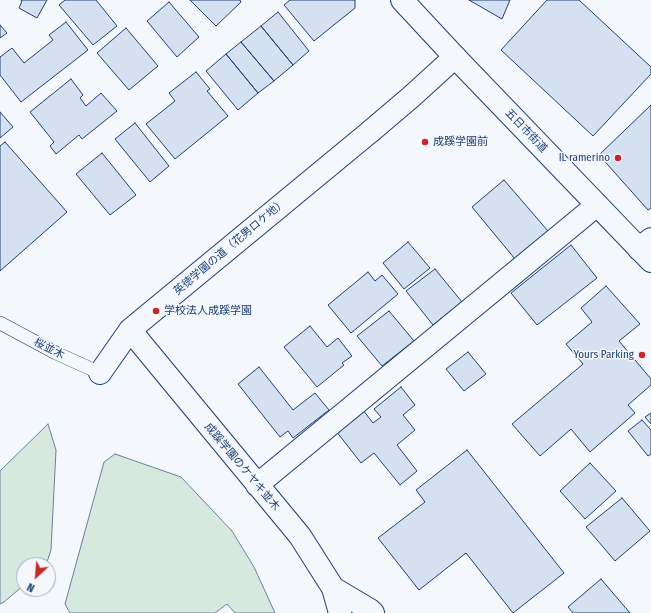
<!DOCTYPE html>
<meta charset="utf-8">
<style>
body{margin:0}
#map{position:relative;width:651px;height:613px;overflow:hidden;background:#f4f7fb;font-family:"Fira Sans Condensed",sans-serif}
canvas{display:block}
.north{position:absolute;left:16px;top:557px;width:40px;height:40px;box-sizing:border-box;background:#f4f7fb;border:1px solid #9eadc5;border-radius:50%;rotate:206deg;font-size:11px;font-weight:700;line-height:16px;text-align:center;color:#1d3f73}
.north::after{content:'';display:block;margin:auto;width:14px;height:18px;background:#c62828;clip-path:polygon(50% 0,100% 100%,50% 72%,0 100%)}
</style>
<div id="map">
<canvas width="651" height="613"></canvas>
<div class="north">N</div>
</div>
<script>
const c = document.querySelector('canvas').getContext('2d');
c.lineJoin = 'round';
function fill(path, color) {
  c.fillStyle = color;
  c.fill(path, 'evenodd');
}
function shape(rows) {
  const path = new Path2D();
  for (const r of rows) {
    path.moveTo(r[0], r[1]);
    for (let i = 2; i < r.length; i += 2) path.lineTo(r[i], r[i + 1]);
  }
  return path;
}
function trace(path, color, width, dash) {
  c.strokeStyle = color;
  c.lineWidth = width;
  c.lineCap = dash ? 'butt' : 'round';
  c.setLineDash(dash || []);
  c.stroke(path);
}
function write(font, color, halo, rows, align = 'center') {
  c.font = font + ' "Fira Sans Condensed","Noto Sans JP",sans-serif';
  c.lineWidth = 3;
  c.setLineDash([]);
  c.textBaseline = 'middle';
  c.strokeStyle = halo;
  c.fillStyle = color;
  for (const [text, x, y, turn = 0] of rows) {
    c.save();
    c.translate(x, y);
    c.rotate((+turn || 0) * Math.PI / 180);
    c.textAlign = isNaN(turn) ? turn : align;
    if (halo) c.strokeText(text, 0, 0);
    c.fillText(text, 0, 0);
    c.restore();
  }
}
const green = shape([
 [48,424,56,450,51,550,46,565,24,565,24,585,4,602,0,604,0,471,48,424],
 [115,454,181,477,232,531,254,567,275,613,235,613,227,604,215,613,70,613,65,604,104,462,115,454]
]);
const building = shape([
 [21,0,47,0,37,18,19,8,22,1,21,0],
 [65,0,96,0,117,26,93,45,59,5,65,0],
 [190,0,240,0,241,2,216,26,190,0],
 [290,0,355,0,355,8,314,41,284,5,290,0],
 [469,0,510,0,502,19,469,0],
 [547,0,579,0,651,67,651,74,593,136,501,50,547,0],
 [169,2,199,37,177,57,147,21,169,2],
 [278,12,309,51,293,65,261,26,278,12],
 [66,22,88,50,21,102,0,75,0,57,12,48,24,63,53,40,49,35,66,22],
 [0,25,7,33,0,38,0,25],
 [261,26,293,65,274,81,241,42,261,26],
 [126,28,158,66,129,90,97,53,126,28],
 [241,42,274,81,258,93,226,54,241,42],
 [226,54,258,93,238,110,206,71,226,54],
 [196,72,210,89,207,91,228,116,175,159,146,124,175,101,169,93,196,72],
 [71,79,83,95,80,98,86,106,101,93,117,111,82,139,79,135,56,154,50,146,54,142,30,112,71,79],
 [651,105,651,208,648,210,599,155,651,105],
 [0,112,13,127,0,138,0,112],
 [135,123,169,166,150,182,115,139,135,123],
 [5,142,67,212,0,271,0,146,5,142],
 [102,153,136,195,110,215,76,174,102,153],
 [504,180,548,231,515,259,472,207,504,180],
 [408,242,430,268,404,289,383,263,408,242],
 [571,245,597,278,537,325,511,293,571,245],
 [435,269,462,302,433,325,406,291,435,269],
 [368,272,375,281,382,275,398,294,351,333,328,305,368,272],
 [606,286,640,324,619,341,651,379,651,385,628,405,635,413,590,452,571,429,540,456,512,424,583,364,566,344,592,322,581,308,606,286],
 [389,311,414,341,382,366,357,336,389,311],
 [310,326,327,347,338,338,352,356,342,363,344,365,317,387,284,347,310,326],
 [468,352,486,374,464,391,446,369,468,352],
 [259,367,293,410,315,393,329,410,293,438,288,431,280,437,238,384,259,367],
 [401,387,415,405,403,415,415,430,397,445,417,471,400,485,374,453,361,463,336,431,363,410,373,423,381,417,374,409,401,387],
 [651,413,651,424,645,417,651,413],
 [642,420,651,430,651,454,648,456,628,431,642,420],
 [467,450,564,573,513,613,466,553,419,590,378,538,425,502,416,490,467,450],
 [590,463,616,491,585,519,560,491,590,463],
 [622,498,650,531,615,561,586,527,622,498],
 [601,579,630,613,573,613,568,607,601,579]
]);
const lane = shape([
 [0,323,56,353,100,373]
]);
const street = shape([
 [639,249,651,239],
 [130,330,300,536,333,588,340,613],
 [100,373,130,330,371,131],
 [257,485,597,205],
 [333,588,370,610,373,613]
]);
const secondary = shape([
 [371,131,411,97,455,57]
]);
const primary = shape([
 [402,0,455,57,651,261]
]);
const markers = [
 [425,142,4,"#c62828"],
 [618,158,4,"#c62828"],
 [156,311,4,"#c62828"],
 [642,355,4,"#c62828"]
];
const streetNames = [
 ["五日市街道",526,131,46],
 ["英徳学園の道（花男ロケ地）",230,247,-40],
 ["桜並木",49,349,27],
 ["成蹊学園のケヤキ並木",242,467,50]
];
const poiNames = [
 ["成蹊学園前",433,142],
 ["IL ramerino",610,158,"right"],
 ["学校法人成蹊学園",164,311],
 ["Yours Parking",634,355,"right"]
];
fill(green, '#d7e8df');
trace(green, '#687fa3', 1);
fill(building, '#d5e0f0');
trace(building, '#1d3f73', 1);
trace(lane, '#1d3f73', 14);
trace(street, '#1d3f73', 24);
trace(secondary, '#1d3f73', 24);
trace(primary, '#1d3f73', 24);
trace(lane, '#f4f7fb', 13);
trace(street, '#f4f7fb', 22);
trace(secondary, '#f4f7fb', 22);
trace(primary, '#f4f7fb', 22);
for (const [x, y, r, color] of markers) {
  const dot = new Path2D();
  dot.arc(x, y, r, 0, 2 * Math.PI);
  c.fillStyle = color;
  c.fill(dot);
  trace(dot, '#f4f7fb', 1.5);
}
write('11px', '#1d3f73', '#f4f7fb', streetNames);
write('11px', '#1d3f73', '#f4f7fb', poiNames, 'left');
</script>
